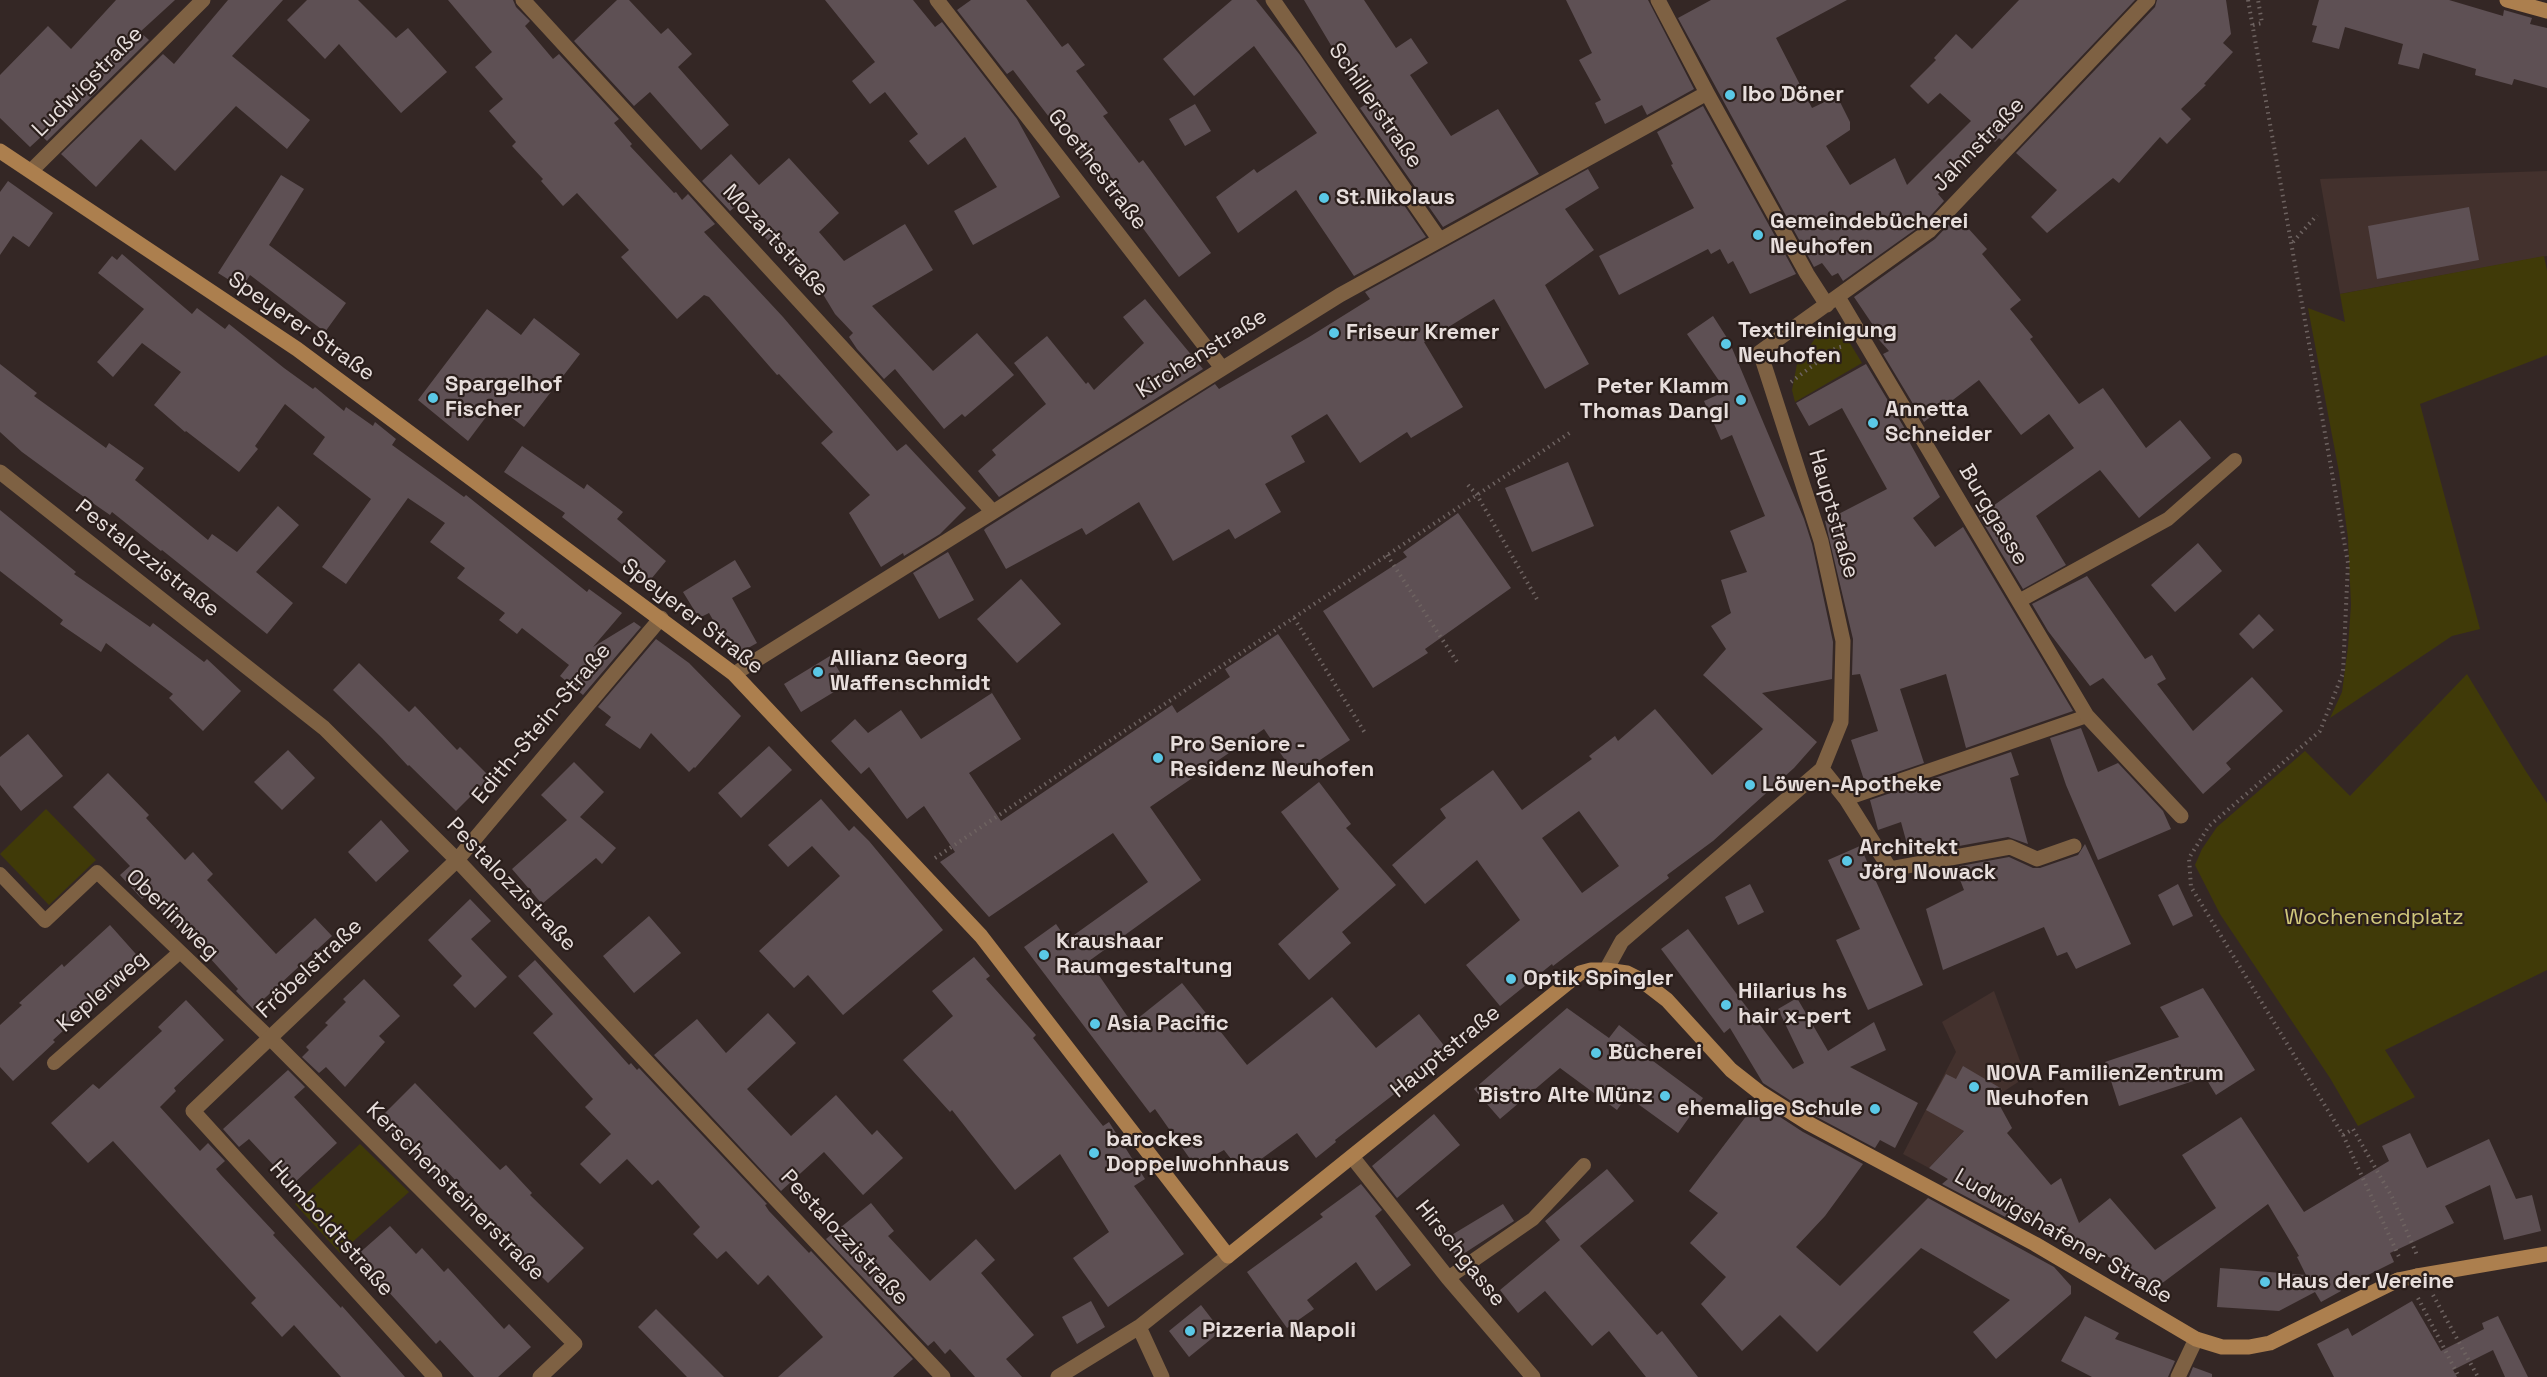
<!DOCTYPE html>
<meta charset="utf-8">
<style>
body{margin:0}
canvas{display:block;background:#342725}
</style>
<canvas width="2547" height="1377"></canvas>
<script>
const c = document.querySelector('canvas').getContext('2d');
c.lineJoin = 'round';
function fill(path, color) {
  c.fillStyle = color;
  c.fill(path, 'evenodd');
}
function shape(rows) {
  const path = new Path2D();
  for (const r of rows) {
    path.moveTo(r[0], r[1]);
    for (let i = 2; i < r.length; i += 2) path.lineTo(r[i], r[i + 1]);
  }
  return path;
}
function trace(path, color, width, dash) {
  c.strokeStyle = color;
  c.lineWidth = width;
  c.lineCap = dash ? 'butt' : 'round';
  c.setLineDash(dash || []);
  c.stroke(path);
}
function write(font, color, halo, rows, align = 'center') {
  c.font = font + ' "Space Grotesk",sans-serif';
  c.lineWidth = 4.5;
  c.setLineDash([]);
  c.textBaseline = 'middle';
  c.strokeStyle = halo;
  c.fillStyle = color;
  for (const [text, x, y, turn = 0] of rows) {
    c.save();
    c.translate(x, y);
    c.rotate((+turn || 0) * Math.PI / 180);
    c.textAlign = isNaN(turn) ? turn : align;
    if (halo) c.strokeText(text, 0, 0);
    c.fillText(text, 0, 0);
    c.restore();
  }
}
const built = shape([
 [2547,171,2547,256,2340,294,2320,179],
 [1994,991,2026,1077,1995,1097,1929,1168,1903,1154,1956,1052,1942,1022]
]);
const green = shape([
 [2544,256,2547,271,2547,355,2420,404,2480,629,2452,636,2330,718,2342,692,2348,647,2351,605,2348,538,2339,472,2308,308,2345,322,2340,294],
 [1835,325,1840,327,1862,363,1795,402,1792,390,1797,364,1814,340,1825,330],
 [2467,674,2525,770,2547,803,2547,970,2385,1050,2415,1097,2358,1126,2330,1078,2220,914,2195,865,2202,849,2217,827,2305,751,2350,796],
 [46,809,96,860,49,905,0,854],
 [360,1144,409,1192,340,1253,295,1204]
]);
const building = shape([
 [116,0,175,0,140,32,149,40,47,141,42,136,30,147,0,118,0,75,48,26,71,49],
 [228,0,283,0,232,56,310,120,287,149,236,106,175,171,141,139,96,187,61,154,163,54,174,64],
 [307,0,358,0,396,38,408,28,447,72,401,113,339,44,325,59,287,20],
 [448,0,513,0,516,7,530,21,525,26,553,59,559,54,619,119,614,123,632,144,630,146,674,193,676,192,682,200,688,194,715,224,704,232,783,317,897,451,906,444,966,508,940,534,904,556,903,553,881,567,849,513,870,495,821,443,833,432,779,374,777,375,709,297,704,295,677,319,621,257,629,250,577,193,563,206,541,181,543,179,512,146,516,142,489,111,503,99,475,67,492,52],
 [617,0,629,0,661,34,668,28,692,54,678,67,729,125,701,150,650,92,634,106,574,41],
 [825,0,913,0,935,27,942,22,1017,119,1060,197,973,245,954,211,997,187,965,137,928,165,909,141,918,134,885,92,870,104,852,81,875,62],
 [971,0,1026,0,1062,47,1068,43,1085,65,1076,71,1108,113,1103,116,1139,163,1143,160,1211,253,1179,277,1131,212,1128,214,1101,179,1098,181,1013,70,1007,74,957,10],
 [1232,0,1256,0,1300,55,1426,237,1354,276,1296,190,1238,233,1216,197,1254,169,1257,173,1317,133,1254,46,1194,96,1163,59],
 [1304,0,1364,0,1396,48,1411,38,1428,63,1410,75,1451,136,1498,109,1539,174,1443,227,1360,108,1366,104],
 [1566,0,1648,0,1694,89,1647,115,1642,105,1605,124,1595,103,1601,100,1579,60,1592,53],
 [1711,0,1847,0,1776,38,1812,108,1837,96,1850,122,1850,130,1826,146,1850,185,1895,158,1907,185,1971,121,1940,93,1928,104,1910,86,1936,60,1934,58,1956,34,1972,49,2019,0,2135,0,2002,140,1999,138,1995,142,1991,139,1938,194,1944,201,1923,224,1843,281,1838,273,1832,276,1822,263,1814,267,1678,18],
 [2157,0,2226,0,2231,34,2223,43,2233,52,2204,84,2206,85,2181,109,2191,119,2167,144,2160,137,2119,183,2113,178,2047,233,2031,217,2057,190,2016,153,2155,7],
 [2319,0,2449,0,2503,16,2504,10,2532,18,2530,24,2547,28,2547,88,2514,79,2512,85,2475,75,2476,69,2423,53,2419,69,2398,64,2403,44,2345,27,2339,49,2312,42,2317,26,2312,25],
 [1195,104,1211,131,1185,146,1169,119],
 [1703,106,1796,274,1750,294,1733,261,1728,264,1720,249,1711,254,1708,249,1619,295,1599,256,1694,208,1671,165,1673,164,1657,132],
 [731,154,759,185,789,158,839,213,819,232,844,261,905,224,933,270,872,306,933,371,977,333,1014,375,965,417,962,414,944,429,895,369,884,379,857,349,849,337,853,333,835,314,818,286,814,290,736,206,730,211,702,181],
 [1588,169,1599,188,1565,209,1594,250,1545,285,1589,364,1545,389,1494,299,1424,342,1463,407,1411,438,1407,432,1360,463,1327,414,1291,436,1305,462,1265,484,1281,512,1235,539,1229,529,1173,561,1139,502,1086,535,1082,528,1006,569,984,530,986,528,1215,384,1219,389,1309,337,1370,299,1365,292],
 [281,175,304,189,269,245,346,303,325,332,250,275,242,288,218,273],
 [8,181,53,213,29,247,13,236,0,255,0,192],
 [2469,207,2479,260,2377,279,2368,226],
 [1957,216,1987,249,1982,254,2021,300,2010,309,2033,337,2030,339,2079,404,2103,388,2146,448,2180,420,2211,458,2139,518,2100,470,2036,516,2066,565,2023,589,1979,516,2074,448,2049,414,2021,435,1979,380,1924,422,1883,354,1889,351,1874,334,1877,331,1854,297,1935,239],
 [122,254,192,314,197,308,225,329,229,324,284,368,313,389,315,387,344,411,346,407,373,426,375,422,396,439,392,445,464,497,466,495,587,592,589,589,622,613,593,647,634,622,641,627,583,695,560,676,569,665,522,628,517,634,499,620,505,613,457,578,465,568,430,542,445,523,408,498,346,584,322,567,371,499,313,454,325,437,285,404,255,446,258,449,239,472,186,431,185,432,154,405,181,372,142,343,113,377,97,362,144,309,98,273,112,256,117,260],
 [1145,299,1203,369,999,497,978,471,996,455,992,450,1046,404,1014,363,1047,336,1086,384,1088,382,1094,390,1144,343,1123,317],
 [487,309,521,335,534,318,580,354,524,427,495,405,468,441,418,400],
 [1713,316,1729,341,1804,519,1812,544,1833,642,1832,679,1762,693,1817,742,1794,768,1713,841,1667,875,1669,878,1553,966,1552,964,1500,1006,1466,965,1520,920,1477,860,1425,904,1392,865,1446,818,1440,809,1493,770,1522,810,1592,759,1589,756,1615,736,1618,741,1655,709,1712,775,1763,729,1703,675,1726,649,1711,626,1731,613,1721,580,1747,572,1730,531,1765,516,1732,435,1721,440,1704,401,1726,391,1687,334],
 [1579,811,1619,866,1582,893,1542,838],
 [0,364,37,393,34,396,106,448,109,443,144,468,135,480,208,540,212,534,237,552,278,506,299,525,256,572,293,603,267,634,162,550,161,551,112,512,110,515,74,490,22,452,0,432],
 [1866,364,1908,434,1906,436,1940,497,1913,518,1935,547,1963,527,2073,711,1966,748,1946,674,1900,689,1924,763,1865,783,1851,740,1878,731,1860,674,1852,675,1853,639,1825,521,1887,489,1842,408,1809,426,1796,403],
 [522,446,584,489,587,484,623,512,617,519,666,561,647,584,562,517,565,513,504,472],
 [1568,462,1594,526,1532,552,1505,488],
 [0,510,76,572,74,574,150,627,153,623,204,662,207,659,241,691,203,731,169,698,173,694,106,643,101,652,60,624,63,620,0,571],
 [1458,513,1511,588,1425,649,1428,653,1373,688,1323,611,1407,557,1403,552],
 [2198,543,2222,571,2175,612,2151,585],
 [948,552,974,600,939,619,913,573],
 [735,560,751,587,732,598,757,643,734,656,709,613,699,618,683,592],
 [2087,576,2145,659,2152,655,2166,679,2157,684,2193,731,2252,677,2283,711,2226,763,2231,769,2203,794,2103,678,2090,686,2048,631,2032,604],
 [1021,579,1061,624,1017,663,977,619],
 [2259,614,2274,630,2253,649,2239,634],
 [1278,634,1350,740,1296,776,1264,729,1150,807,1201,880,1089,961,1132,1023,1182,983,1247,1065,1332,997,1376,1048,1419,1014,1446,1048,1408,1078,1411,1081,1335,1140,1336,1142,1316,1158,1297,1133,1253,1165,1235,1164,1224,1150,1195,1166,1155,1109,1150,1113,1024,947,1056,924,1067,940,1148,882,1113,833,989,917,940,862,955,852,924,806,907,819,869,767,861,774,831,741,855,719,868,733,901,710,921,739,992,693,1021,739,969,773,1001,821,1172,705,1177,713,1230,677,1225,669],
 [656,639,689,663,741,716,695,768,694,767,689,772,651,733,640,749,605,725,611,717,598,707],
 [830,656,847,684,801,712,784,684],
 [359,663,409,712,415,706,457,750,460,747,490,777,456,811,409,765,408,766,382,738,333,690],
 [2081,728,2098,772,2118,763,2163,811,2171,829,2098,860,2066,785,2050,738],
 [28,734,63,776,21,811,0,785,0,757],
 [769,746,792,770,741,818,718,793],
 [288,750,315,778,282,810,254,782],
 [2011,752,2019,775,2010,778,2028,844,2008,837,1910,855,1901,822,1878,830,1870,800],
 [574,762,604,792,580,817,616,848,602,864,596,858,542,904,512,869,567,820,541,795],
 [108,773,149,815,146,818,185,860,193,852,213,874,207,880,276,954,315,918,332,936,253,1009,236,991,238,989,189,935,186,937,147,895,142,899,120,875,130,866,73,807],
 [1319,782,1351,824,1346,828,1396,885,1342,932,1351,943,1309,980,1278,944,1339,889,1281,812],
 [821,799,849,831,854,826,869,841,943,930,843,1015,808,975,794,988,759,951,840,876,812,846,788,867,768,845],
 [381,820,409,851,376,882,348,852],
 [2085,844,2131,944,2076,969,2067,952,2057,956,2044,927,1943,970,1926,909,1964,890,1955,867,2009,857,2033,868,2040,868,2078,855],
 [1860,846,1923,985,1868,1010,1836,940,1860,929,1828,860],
 [1750,884,1764,912,1738,925,1725,897],
 [2178,884,2193,916,2173,926,2158,895],
 [470,899,491,921,471,939,507,977,475,1008,453,985,462,976,428,940],
 [649,916,681,953,634,993,603,956],
 [110,925,143,962,98,1004,95,1001,74,1021,53,1040,55,1042,13,1081,0,1067,0,1025,22,1005,19,1003,62,964,64,967],
 [1688,929,1793,1069,1804,1063,1778,1009,1797,998,1828,1051,1874,1022,1886,1050,1850,1067,1918,1103,1895,1148,1880,1140,1875,1148,1813,1115,1763,1083,1730,1028,1724,1033,1661,949],
 [974,957,990,976,986,979,1036,1035,1033,1038,1103,1126,1109,1122,1145,1179,1134,1186,1184,1254,1108,1307,1073,1258,1109,1232,1060,1154,1015,1190,952,1110,950,1112,903,1060,953,1016,932,991],
 [535,960,629,1065,631,1063,637,1070,639,1068,767,1204,765,1205,769,1211,809,1253,811,1251,913,1359,893,1377,778,1377,823,1337,768,1275,758,1285,726,1251,717,1259,693,1234,700,1227,658,1180,652,1185,627,1159,600,1184,580,1164,611,1134,585,1107,593,1099,533,1033,553,1014,518,976],
 [364,979,400,1016,379,1036,385,1042,345,1087,326,1067,319,1073,302,1057,309,1050,306,1047,328,1025,325,1023,346,1002,343,999],
 [2203,988,2255,1070,2216,1095,2205,1077,2119,1106,2105,1062,2179,1037,2160,1007],
 [186,1000,224,1040,174,1088,176,1091,160,1107,200,1151,208,1143,225,1161,216,1169,221,1175,275,1233,273,1235,341,1308,342,1306,405,1377,341,1377,294,1325,282,1337,251,1303,256,1298,113,1141,88,1163,51,1123,93,1084,99,1089,162,1031,158,1027],
 [1567,1008,1609,1038,1619,1025,1658,1055,1653,1061,1703,1098,1678,1133,1627,1096,1617,1110,1560,1068,1500,1119,1474,1089],
 [768,1013,796,1043,747,1089,791,1136,836,1095,872,1135,877,1130,903,1158,863,1195,824,1152,781,1191,654,1055,697,1019,726,1053],
 [1963,1066,2002,1089,1995,1097,2012,1128,2007,1133,2051,1185,2061,1178,2079,1223,2110,1198,2155,1250,2216,1208,2182,1155,2241,1117,2304,1212,2389,1161,2382,1146,2410,1133,2427,1168,2489,1139,2516,1199,2532,1195,2541,1231,2504,1240,2490,1185,2445,1206,2454,1223,2390,1253,2394,1262,2340,1289,2341,1291,2321,1302,2315,1292,2279,1311,2217,1307,2220,1268,2306,1275,2297,1257,2299,1256,2268,1204,2157,1287,2114,1260,2118,1254,2112,1259,2096,1249,2094,1251,1987,1188,2017,1223,1942,1184,1948,1179,1929,1168,1964,1131,1926,1110,1946,1074,1956,1079],
 [288,1070,305,1087,294,1097,337,1143,292,1185,249,1139,239,1147,223,1129],
 [415,1083,500,1170,506,1165,532,1193,530,1195,584,1248,548,1283,513,1248,515,1245,445,1169,437,1177,379,1119],
 [1757,1102,1803,1132,1863,1164,1825,1216,1796,1247,1840,1286,1928,1198,2054,1267,2071,1286,2071,1294,1996,1359,1973,1332,2010,1300,1921,1248,1817,1352,1780,1315,1742,1351,1701,1304,1726,1277,1690,1243,1718,1213,1689,1191],
 [1434,1114,1460,1145,1397,1198,1372,1166],
 [1607,1169,1634,1201,1580,1246,1657,1335,1662,1331,1698,1377,1646,1377,1609,1331,1592,1346,1545,1291,1518,1313,1500,1290,1560,1240,1545,1221],
 [1361,1184,1382,1210,1375,1216,1411,1265,1376,1291,1356,1262,1307,1300,1314,1309,1287,1328,1247,1272,1323,1217,1320,1214],
 [871,1203,894,1231,888,1236,930,1281,976,1239,995,1260,981,1273,1034,1335,1006,1359,1022,1377,975,1377,950,1349,945,1354,934,1341,928,1346,826,1239],
 [1503,1204,1514,1221,1457,1258,1445,1239],
 [390,1226,416,1254,422,1248,444,1272,448,1268,504,1329,509,1324,531,1347,498,1377,474,1377,440,1340,436,1344,356,1256],
 [1091,1301,1105,1327,1077,1344,1062,1317],
 [2412,1301,2441,1351,2484,1329,2482,1323,2498,1316,2528,1377,2505,1377,2493,1350,2453,1370,2457,1377,2334,1377,2317,1344,2348,1328,2352,1336],
 [1201,1305,1221,1331,1189,1357,1169,1331],
 [656,1309,724,1377,687,1377,638,1327],
 [2085,1316,2119,1333,2115,1339,2175,1361,2168,1377,2092,1377,2061,1361],
 [2193,1367,2212,1374,2212,1377,2189,1377]
]);
const path = shape([
 [2248,0,2348,563,2343,673,2320,731,2209,826,2189,858,2191,887,2343,1135,2400,1259],
 [2253,25,2262,23,2258,0],
 [2293,242,2317,215],
 [1791,382,1836,348,1844,346],
 [1468,485,1477,495,1538,601],
 [1387,555,1457,662],
 [1294,618,1365,733],
 [935,858,1571,432],
 [2343,1135,2353,1129,2392,1197,2417,1255],
 [2433,1295,2478,1377],
 [2418,1298,2459,1377]
]);
const lane = shape([
 [2019,601,2168,519,2235,460],
 [1846,799,2087,716],
 [0,874,45,921,97,872,270,1038],
 [54,1063,180,952],
 [1448,1278,1533,1219,1584,1165]
]);
const street = shape([
 [523,0,993,512],
 [937,0,1222,368],
 [1273,0,1439,239],
 [1658,0,1707,93,1807,274,1827,305],
 [31,171,203,0],
 [1838,297,2087,716,2181,816],
 [0,472,324,728,457,860,943,1377],
 [734,674,1340,295,1707,93],
 [1822,769,1846,799,1890,869,2010,847,2037,859,2074,846],
 [1606,970,1622,941,1822,769,1841,722,1843,641,1821,541,1760,352,1929,231,2148,0],
 [270,1038,575,1344,540,1377],
 [1353,1158,1448,1278,1533,1377],
 [1139,1327,1162,1377],
 [435,1377,193,1111,457,860,661,618],
 [1058,1377,1139,1327,1228,1256],
 [2178,1377,2196,1339]
]);
const secondary = shape([
 [2507,0,2547,11],
 [0,151,297,349,734,674,981,936,1228,1256,1580,973,1591,970,1606,970,1627,973,1641,980,1667,1000,1731,1070,1759,1092,1808,1123,2035,1244,2196,1339,2222,1347,2249,1347,2270,1343,2398,1280],
 [2417,1276,2547,1254]
]);
const secondaryBridge = shape([
 [2398,1280,2417,1276]
]);
const markers = [
 [1730,95,6,"#5ac8e6"],
 [1324,198,6,"#5ac8e6"],
 [1758,235,6,"#5ac8e6"],
 [1334,333,6,"#5ac8e6"],
 [1726,344,6,"#5ac8e6"],
 [433,398,6,"#5ac8e6"],
 [1741,400,6,"#5ac8e6"],
 [1873,423,6,"#5ac8e6"],
 [818,672,6,"#5ac8e6"],
 [1158,758,6,"#5ac8e6"],
 [1750,785,6,"#5ac8e6"],
 [1847,861,6,"#5ac8e6"],
 [1044,955,6,"#5ac8e6"],
 [1511,979,6,"#5ac8e6"],
 [1726,1005,6,"#5ac8e6"],
 [1095,1024,6,"#5ac8e6"],
 [1596,1053,6,"#5ac8e6"],
 [1974,1087,6,"#5ac8e6"],
 [1665,1096,6,"#5ac8e6"],
 [1875,1109,6,"#5ac8e6"],
 [1094,1153,6,"#5ac8e6"],
 [2265,1282,6,"#5ac8e6"],
 [1190,1331,6,"#5ac8e6"]
];
const streetNames = [
 ["Ludwigstraße",88,82,-45],
 ["Schillerstraße",1375,106,55],
 ["Jahnstraße",1979,145,-46],
 ["Goethestraße",1097,170,52],
 ["Mozartstraße",775,241,47],
 ["Speyerer Straße",301,327,35],
 ["Kirchenstraße",1202,354,-32],
 ["Hauptstraße",1833,514,74],
 ["Burggasse",1993,515,59],
 ["Pestalozzistraße",147,559,38],
 ["Speyerer Straße",692,617,38],
 ["Edith-Stein-Straße",542,724,-50],
 ["Pestalozzistraße",511,885,46],
 ["Oberlinweg",172,915,44],
 ["Fröbelstraße",310,969,-43],
 ["Keplerweg",103,992,-41],
 ["Hauptstraße",1446,1052,-39],
 ["Kerschensteinerstraße",455,1192,45],
 ["Humboldtstraße",331,1229,48],
 ["Ludwigshafener Straße",2063,1237,30],
 ["Pestalozzistraße",844,1238,47],
 ["Hirschgasse",1460,1254,51]
];
const poiNames = [
 ["Ibo Döner",1742,95],
 ["St.Nikolaus",1336,198],
 ["Gemeindebücherei",1770,222],
 ["Neuhofen",1770,247],
 ["Textilreinigung",1738,331],
 ["Neuhofen",1738,356],
 ["Friseur Kremer",1346,333],
 ["Spargelhof",445,385],
 ["Fischer",445,410],
 ["Peter Klamm",1729,387,"right"],
 ["Thomas Dangl",1729,412,"right"],
 ["Annetta",1885,410],
 ["Schneider",1885,435],
 ["Allianz Georg",830,659],
 ["Waffenschmidt",830,684],
 ["Pro Seniore -",1170,745],
 ["Residenz Neuhofen",1170,770],
 ["Löwen-Apotheke",1762,785],
 ["Architekt",1859,848],
 ["Jörg Nowack",1859,873],
 ["Kraushaar",1056,942],
 ["Raumgestaltung",1056,967],
 ["Optik Spingler",1523,979],
 ["Hilarius hs",1738,992],
 ["hair x-pert",1738,1017],
 ["Asia Pacific",1107,1024],
 ["Bücherei",1608,1053],
 ["NOVA FamilienZentrum",1986,1074],
 ["Neuhofen",1986,1099],
 ["Bistro Alte Münz",1653,1096,"right"],
 ["ehemalige Schule",1863,1109,"right"],
 ["barockes",1106,1140],
 ["Doppelwohnhaus",1106,1165],
 ["Haus der Vereine",2277,1282],
 ["Pizzeria Napoli",1202,1331]
];
const parkNames = [
 ["Wochenendplatz",2374,918]
];
fill(built, '#43312d');
fill(green, '#403a08');
fill(building, '#5e5054');
trace(path, '#6e6361', 4, [1.5, 4.5]);
trace(lane, '#7e6143', 14);
trace(street, '#7e6143', 15);
trace(secondary, '#ac7f4e', 15);
trace(secondaryBridge, '#ac7f4e', 15);
for (const [x, y, r, color] of markers) {
  const dot = new Path2D();
  dot.arc(x, y, r, 0, 2 * Math.PI);
  c.fillStyle = color;
  c.fill(dot);
  trace(dot, '#2a1e1b', 2);
}
write('22px', '#e7dedc', '#2a1e1b', streetNames);
write('bold 22px', '#e7dedc', '#2a1e1b', poiNames, 'left');
write('22px', '#d0c77b', '#2a1e1b', parkNames);
</script>
